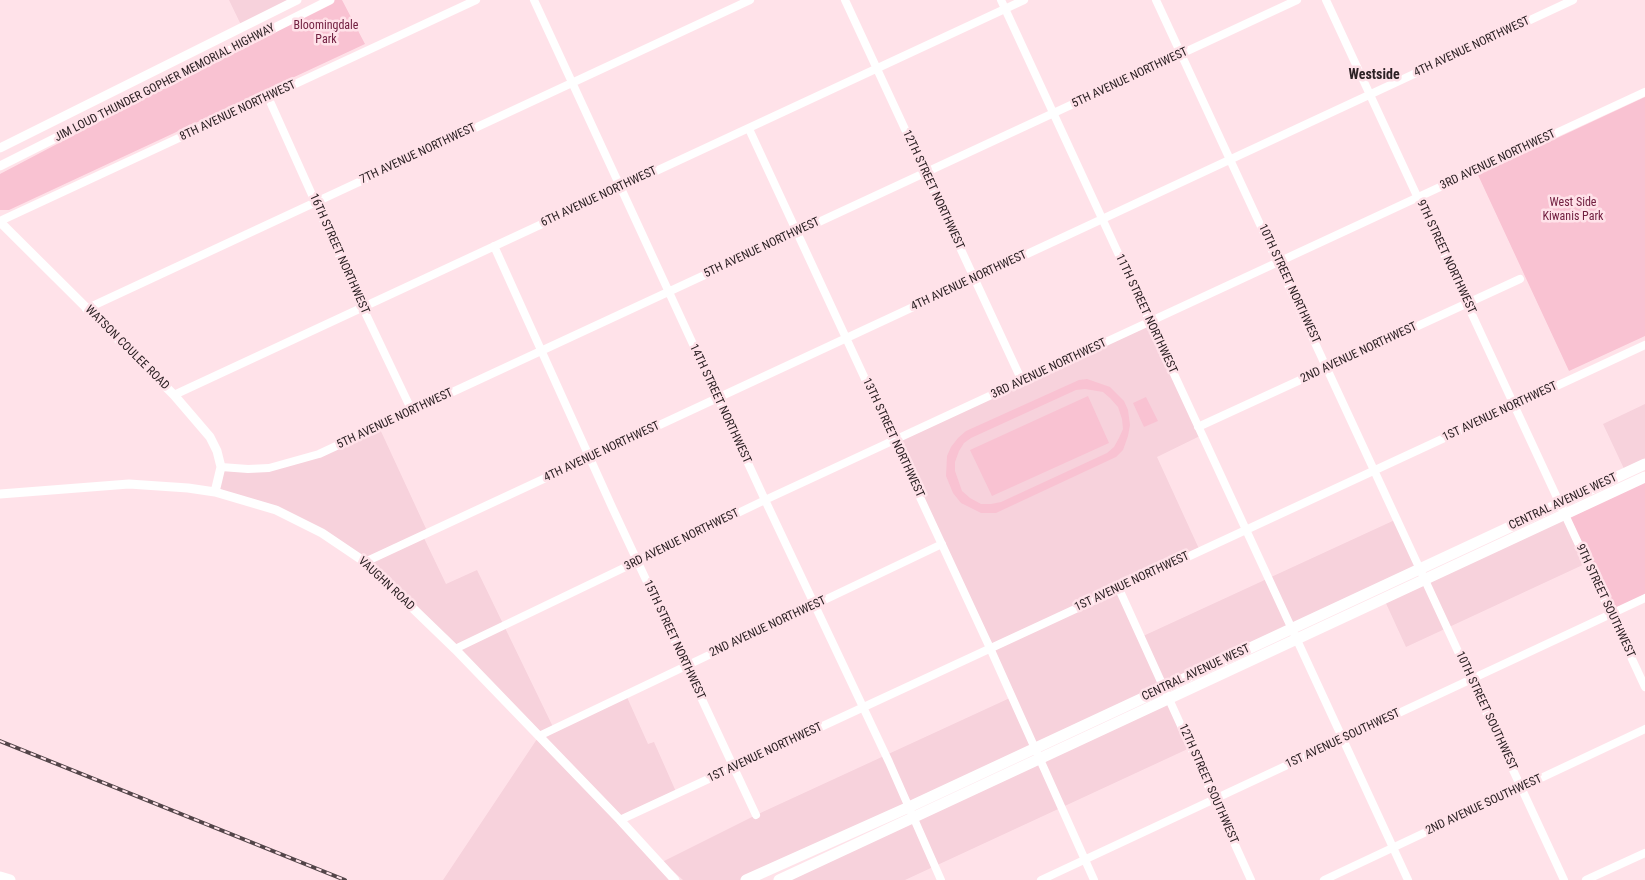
<!DOCTYPE html>
<style>
body{margin:0}
canvas{display:block;background:#ffe2e9}
</style>
<canvas width="1645" height="880"></canvas>
<script>
const c = document.querySelector('canvas').getContext('2d');
c.lineJoin = 'round';
function fill(path, color) {
  c.fillStyle = color;
  c.fill(path, 'evenodd');
}
function shape(rows) {
  const path = new Path2D();
  for (const r of rows) {
    path.moveTo(r[0], r[1]);
    for (let i = 2; i < r.length; i += 2) path.lineTo(r[i], r[i + 1]);
  }
  return path;
}
function trace(path, color, width, dash) {
  c.strokeStyle = color;
  c.lineWidth = width;
  c.lineCap = dash ? 'butt' : 'round';
  c.setLineDash(dash || []);
  c.stroke(path);
}
function write(font, color, halo, rows, align = 'center') {
  c.font = font + ' "Roboto Condensed",sans-serif';
  c.lineWidth = 5;
  c.setLineDash([]);
  c.textBaseline = 'middle';
  c.strokeStyle = halo;
  c.fillStyle = color;
  for (const [text, x, y, turn = 0] of rows) {
    c.save();
    c.translate(x, y);
    c.rotate((+turn || 0) * Math.PI / 180);
    c.textAlign = isNaN(turn) ? turn : align;
    if (halo) c.strokeText(text, 0, 0);
    c.fillText(text, 0, 0);
    c.restore();
  }
}
const built = shape([
 [229,0,297,0,242,27],
 [1149,322,1202,435,1157,457,1200,551,1119,589,1141,637,1397,519,1421,569,746,880,683,880,665,864,676,880,443,880,539,736,365,562,276,510,215,492,221,467,248,469,296,462,379,427,428,533,423,536,446,584,477,570,554,729,626,695,648,744,654,742,677,794,620,820,662,862,756,815,1012,697,894,440],
 [1645,404,1645,464,1626,473,1603,424],
 [1565,515,1587,563,1406,647,1384,599],
 [1170,699,1192,747,905,880,785,880]
]);
const green = shape([
 [331,0,342,0,365,44,9,210,0,210,0,174],
 [1645,97,1645,336,1569,371,1478,175],
 [1087,379,1110,387,1124,401,1128,410,1130,425,1128,436,1123,450,1116,457,996,513,981,513,961,503,953,493,946,476,947,456,951,447,958,438,966,431,1079,380],
 [1085,389,1103,392,1110,398,1118,407,1122,419,1123,429,1119,438,1114,447,1107,453,1001,502,991,504,981,504,970,498,962,491,955,471,955,462,959,451,964,443,971,438,1076,390],
 [1088,396,1109,443,992,496,970,450],
 [1146,397,1158,421,1144,427,1133,403],
 [1645,477,1645,598,1611,614,1565,515]
]);
const minor = shape([
 [534,0,765,500,889,762,941,880],
 [845,0,1022,381],
 [1001,0,1408,880],
 [1156,0,1564,880],
 [1326,0,1645,687],
 [268,97,362,306,412,411],
 [749,129,990,648,1094,880],
 [0,221,476,0],
 [494,246,612,507,756,815],
 [86,309,750,0],
 [174,395,1024,0],
 [1198,427,1520,279],
 [221,467,248,469,269,468,319,454,1297,0],
 [365,562,1573,0],
 [1119,589,1251,880],
 [455,649,765,500,1645,92],
 [539,736,942,544],
 [620,820,1645,345],
 [1041,880,1645,598],
 [1324,880,1645,729],
 [1586,880,1645,853]
]);
const major = shape([
 [0,148,297,0],
 [0,166,330,0],
 [0,222,174,395,210,437,217,451,221,467,215,492],
 [0,494,129,484,188,488,215,492,276,510,322,533,365,562,455,649,620,820,675,880]
]);
const highway = shape([
 [0,877,10,880],
 [746,880,909,807,1645,464],
 [779,880,1645,477]
]);
const rail = shape([
 [0,741,345,880]
]);
const parkNames = [
 ["Bloomingdale",326,26],
 ["Park",326,40],
 ["West Side",1573,203],
 ["Kiwanis Park",1573,217]
];
const streetNames = [
 ["4TH AVENUE NORTHWEST",1472,47,-25],
 ["5TH AVENUE NORTHWEST",1130,78,-25],
 ["JIM LOUD THUNDER GOPHER MEMORIAL HIGHWAY",165,83,-27],
 ["8TH AVENUE NORTHWEST",238,111,-25],
 ["7TH AVENUE NORTHWEST",418,154,-25],
 ["3RD AVENUE NORTHWEST",1498,160,-25],
 ["12TH STREET NORTHWEST",933,190,65],
 ["6TH AVENUE NORTHWEST",599,197,-25],
 ["5TH AVENUE NORTHWEST",762,248,-25],
 ["16TH STREET NORTHWEST",339,254,66],
 ["9TH STREET NORTHWEST",1446,257,65],
 ["4TH AVENUE NORTHWEST",969,281,-25],
 ["10TH STREET NORTHWEST",1289,284,65],
 ["11TH STREET NORTHWEST",1146,314,65],
 ["WATSON COULEE ROAD",127,348,45],
 ["2ND AVENUE NORTHWEST",1359,353,-25],
 ["3RD AVENUE NORTHWEST",1049,369,-25],
 ["14TH STREET NORTHWEST",720,404,65],
 ["1ST AVENUE NORTHWEST",1500,412,-25],
 ["5TH AVENUE NORTHWEST",395,419,-25],
 ["13TH STREET NORTHWEST",893,438,65],
 ["4TH AVENUE NORTHWEST",602,452,-25],
 ["CENTRAL AVENUE WEST",1563,502,-25],
 ["3RD AVENUE NORTHWEST",682,540,-26],
 ["1ST AVENUE NORTHWEST",1132,582,-25],
 ["VAUGHN ROAD",386,584,43],
 ["9TH STREET SOUTHWEST",1605,601,65],
 ["2ND AVENUE NORTHWEST",768,627,-25],
 ["15TH STREET NORTHWEST",674,640,65],
 ["CENTRAL AVENUE WEST",1196,673,-25],
 ["10TH STREET SOUTHWEST",1486,711,65],
 ["1ST AVENUE SOUTHWEST",1343,739,-25],
 ["1ST AVENUE NORTHWEST",765,753,-25],
 ["12TH STREET SOUTHWEST",1208,784,66],
 ["2ND AVENUE SOUTHWEST",1484,805,-25]
];
const neighbourhoodNames = [
 ["Westside",1374,75]
];
fill(built, '#f7d2dc');
fill(green, '#f9c2d2');
trace(minor, '#fff', 8);
trace(major, '#fff', 9);
trace(highway, '#fff', 11);
trace(rail, '#534549', 4);
trace(rail, '#ffe2e9', 2, [5.5]);
write('12px', '#722041', '#ffe2e9', parkNames);
write('12px', '#2c2124', '#ffe2e9', streetNames);
write('bold 14px', '#2c2124', '#ffe2e9', neighbourhoodNames);
</script>
